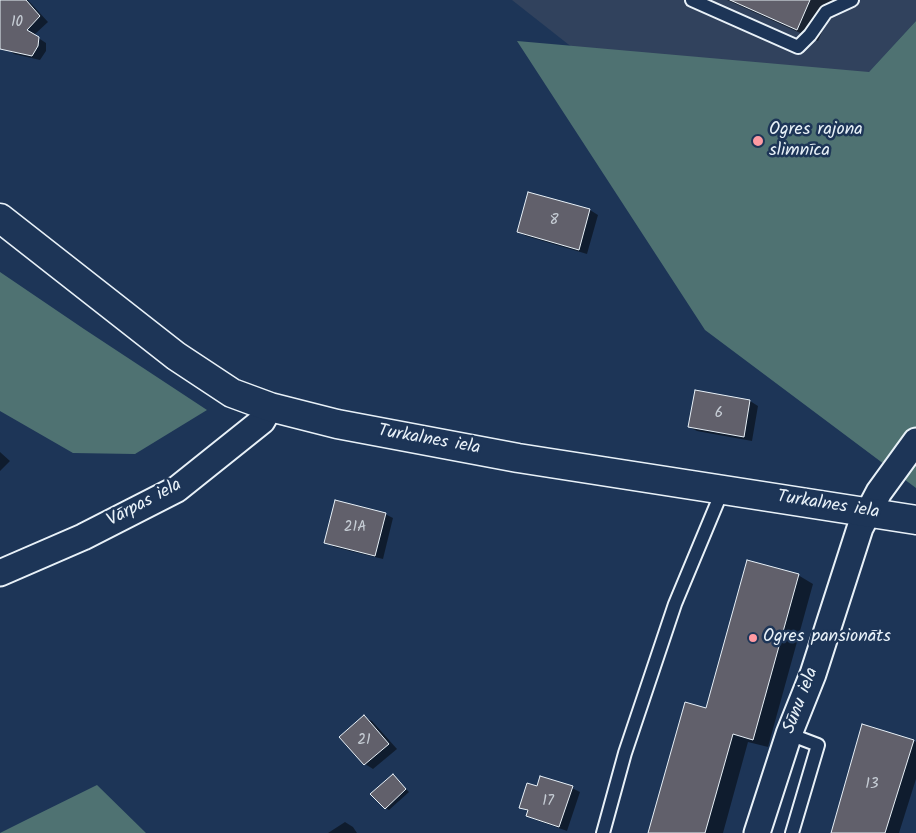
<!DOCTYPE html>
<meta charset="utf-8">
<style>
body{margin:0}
canvas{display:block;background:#1d3557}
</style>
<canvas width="916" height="833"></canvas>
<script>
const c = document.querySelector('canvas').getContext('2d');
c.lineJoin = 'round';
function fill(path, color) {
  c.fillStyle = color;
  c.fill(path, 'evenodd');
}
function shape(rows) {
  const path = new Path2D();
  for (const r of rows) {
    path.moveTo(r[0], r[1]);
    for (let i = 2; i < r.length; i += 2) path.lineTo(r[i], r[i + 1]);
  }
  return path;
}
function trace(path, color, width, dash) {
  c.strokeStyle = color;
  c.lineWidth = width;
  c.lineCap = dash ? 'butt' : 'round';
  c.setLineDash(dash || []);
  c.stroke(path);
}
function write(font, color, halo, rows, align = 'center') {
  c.font = font + ' Kalam,sans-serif';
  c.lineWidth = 5;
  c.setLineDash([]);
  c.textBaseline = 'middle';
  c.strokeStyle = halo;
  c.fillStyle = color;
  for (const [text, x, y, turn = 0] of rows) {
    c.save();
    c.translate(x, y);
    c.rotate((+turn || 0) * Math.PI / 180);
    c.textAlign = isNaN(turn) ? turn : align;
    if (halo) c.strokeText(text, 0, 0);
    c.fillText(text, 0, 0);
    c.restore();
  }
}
const built = shape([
 [512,0,916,0,916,21,869,72,780,211]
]);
const green = shape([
 [916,21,916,488,705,330,517,41,869,72],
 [0,272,84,329,207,410,135,454,73,453,0,411],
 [97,785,146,833,0,833,26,820]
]);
const shadow = shape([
 [4,0,28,0,48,22,34,35,46,43,46,51,40,60,14,54,0,44,0,5],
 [727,0,836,0,818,41],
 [529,193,590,210,598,215,587,254,526,236,518,232],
 [750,401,758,406,752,441,697,431,689,427],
 [0,452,10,461,0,471],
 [385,514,393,518,383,559,334,547,326,542],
 [798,575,813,584,768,747,748,742,723,833,650,833,706,709],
 [364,717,372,721,397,749,373,769,365,764,341,737],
 [914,741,916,742,916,779,899,833,832,833],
 [393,776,409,792,389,810,385,808],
 [538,788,572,788,580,792,567,831,536,820,528,816,529,812,521,807],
 [345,822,353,827,357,833,328,833]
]);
const building = shape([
 [0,0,26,0,40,16,27,30,39,37,38,46,32,56,0,49,0,0],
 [730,0,810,0,797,30,730,0],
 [528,192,590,209,579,250,517,232,528,192],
 [695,390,750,400,744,437,688,427,695,390],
 [335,500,386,513,375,556,324,543,335,500],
 [747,560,799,574,753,740,733,734,705,833,648,833,685,702,706,708,747,560],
 [364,715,389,744,364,765,339,737,364,715],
 [862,724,914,740,885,833,831,833,862,724],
 [393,774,406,789,385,809,370,794,393,774],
 [540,776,573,786,559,827,526,816,528,810,519,808,527,783,537,786,540,776]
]);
const lane = shape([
 [692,0,798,47,810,35,826,12,852,0],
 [789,734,818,745,792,833],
 [603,833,625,753,675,604,723,489]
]);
const street = shape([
 [0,573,83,537,177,489,262,421,270,407],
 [757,833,789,734,813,674,860,528,879,492,916,441]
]);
const secondary = shape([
 [0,218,176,356,232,393,270,407,337,424,518,458,916,520]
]);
const markers = [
 [758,141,6,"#ff9aa2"],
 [753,638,5,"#ff9aa2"]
];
const numberNames = [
 ["10",17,23],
 ["8",554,221],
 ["6",719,414],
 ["21A",355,528],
 ["21",364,741],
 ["13",872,785],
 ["17",548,802]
];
const poiNames = [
 ["Ogres rajona",769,131],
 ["slimnīca",769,152],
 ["Ogres pansionāts",763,638]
];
const streetNames = [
 ["Turkalnes iela",429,441,10],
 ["Vārpas iela",145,504,-28],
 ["Turkalnes iela",828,506,9],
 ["Sūnu iela",802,701,-69]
];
fill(built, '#31425d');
fill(green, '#4f7272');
fill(shadow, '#0007');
fill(building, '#61606b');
trace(building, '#e8f1f8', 1);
trace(lane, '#e8f1f8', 16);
trace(street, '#e8f1f8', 29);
trace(secondary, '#e8f1f8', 31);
trace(lane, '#1d3557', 12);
trace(street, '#1d3557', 25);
trace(secondary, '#1d3557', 28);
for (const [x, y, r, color] of markers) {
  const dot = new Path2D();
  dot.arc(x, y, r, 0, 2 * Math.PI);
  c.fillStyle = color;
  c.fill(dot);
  trace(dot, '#1d3557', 2);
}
write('15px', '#c6cdd5', null, numberNames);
write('18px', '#e8f1f8', '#1d3557', poiNames, 'left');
write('18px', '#e8f1f8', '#1d3557', streetNames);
</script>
